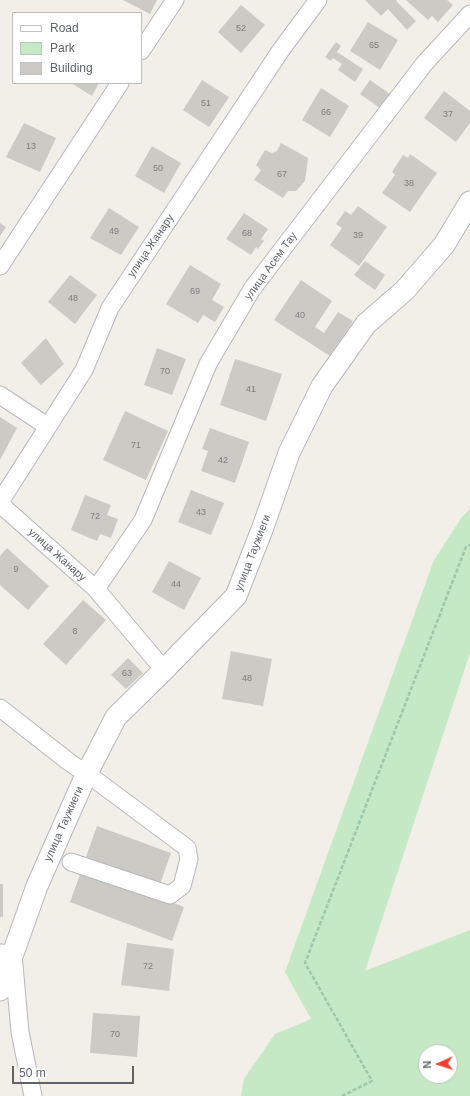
<!DOCTYPE html>
<meta charset="utf-8">
<style>
body{margin:0}
#map{position:relative;width:470px;height:1096px;overflow:hidden;background:#f1efe8;font-family:Helvetica,sans-serif}
canvas{display:block}
.legend{position:absolute;left:12px;top:12px;width:130px;height:72px;box-sizing:border-box;background:#fff;border:1px solid #bfc1c3;margin:0;padding:5px 7px;list-style:none;font-size:12px;color:#5f6368}
.legend li{display:flex;align-items:center;gap:8px;height:20px}
.legend b{width:20px;border:1px solid #bfc1c3}
.north{position:absolute;left:418px;top:1044px;width:40px;height:40px;box-sizing:border-box;background:#fff;border:1px solid #bfc1c3;border-radius:50%;rotate:267deg;font-size:11px;font-weight:700;line-height:16px;text-align:center;color:#5f6368}
.north::after{content:'';display:block;margin:auto;width:14px;height:18px;background:#ea4335;clip-path:polygon(50% 0,100% 100%,50% 72%,0 100%)}
.scale{position:absolute;left:12px;top:1066px;width:122px;height:18px;box-sizing:border-box;border:2px solid #5f6368;border-top:0;padding-left:5px;font-size:12px;line-height:14px;white-space:nowrap;color:#5f6368;-webkit-text-stroke:3px #fff;paint-order:stroke}
</style>
<div id="map">
<canvas width="470" height="1096"></canvas>
<ul class="legend">
<li><b style="height:5px;background:#fff"></b>Road</li>
<li><b style="height:11px;background:#c5e8c5"></b>Park</li>
<li><b style="height:11px;background:#cccac5"></b>Building</li>
</ul>
<div class="north">N</div>
<div class="scale">50 m</div>
</div>
<script>
const c = document.querySelector('canvas').getContext('2d');
c.lineJoin = 'round';
function fill(path, color) {
  c.fillStyle = color;
  c.fill(path, 'evenodd');
}
function shape(rows) {
  const path = new Path2D();
  for (const r of rows) {
    path.moveTo(r[0], r[1]);
    for (let i = 2; i < r.length; i += 2) path.lineTo(r[i], r[i + 1]);
  }
  return path;
}
function trace(path, color, width, dash) {
  c.strokeStyle = color;
  c.lineWidth = width;
  c.lineCap = dash ? 'butt' : 'round';
  c.setLineDash(dash || []);
  c.stroke(path);
}
function write(font, color, halo, rows, align = 'center') {
  c.font = font + ' Helvetica,sans-serif';
  c.lineWidth = 3;
  c.setLineDash([]);
  c.textBaseline = 'middle';
  c.strokeStyle = halo;
  c.fillStyle = color;
  for (const [text, x, y, turn = 0] of rows) {
    c.save();
    c.translate(x, y);
    c.rotate((+turn || 0) * Math.PI / 180);
    c.textAlign = isNaN(turn) ? turn : align;
    if (halo) c.strokeText(text, 0, 0);
    c.fillText(text, 0, 0);
    c.restore();
  }
}
const green = shape([
 [470,509,470,653,365,971,470,930,470,1096,241,1096,244,1079,275,1034,311,1019,285,972,434,560,462,517],
 [426,1052,450,1052,450,1076,426,1076]
]);
const building = shape([
 [123,0,157,0,150,14],
 [365,0,397,0,396,1,416,21,407,30,388,9,381,16],
 [406,0,447,0,453,5,438,22,432,16,428,20],
 [241,5,265,25,241,53,218,32],
 [368,22,398,40,380,70,350,51],
 [336,42,341,46,337,52,363,69,355,82,338,70,342,64,333,58,331,61,325,57],
 [202,80,229,97,209,127,183,110],
 [370,80,390,94,380,108,360,94],
 [71,83,99,83,92,96],
 [321,88,349,106,330,137,302,120],
 [444,91,470,111,470,123,456,142,424,118],
 [24,123,56,138,40,172,6,157],
 [281,143,308,158,305,181,296,191,288,191,283,198,254,180,261,170,256,165,265,150,272,153,277,151],
 [152,146,181,163,164,193,135,176],
 [410,154,437,173,410,212,382,193,395,175,392,172,403,155,408,158],
 [358,206,387,227,359,266,330,245,342,228,336,224,345,211,351,215],
 [109,208,139,227,121,255,90,238],
 [244,213,268,229,261,239,264,241,258,249,256,247,251,255,226,239],
 [0,223,6,227,0,236],
 [365,261,385,275,375,290,354,275],
 [190,265,221,284,212,300,224,307,215,322,203,315,198,323,166,304],
 [70,275,97,295,75,324,48,302],
 [301,280,332,301,315,327,324,333,338,312,353,321,330,356,274,320],
 [46,338,64,364,41,385,21,363],
 [157,348,186,359,172,395,144,385],
 [235,359,282,374,266,421,220,405],
 [125,411,168,431,146,480,103,460],
 [0,417,17,428,0,460],
 [210,428,249,442,235,483,201,471,208,451,202,449],
 [191,490,224,503,211,535,178,522],
 [85,495,111,505,107,515,118,519,111,538,100,534,97,541,71,530],
 [7,548,49,586,28,610,0,585,0,556],
 [169,561,201,578,184,610,152,592],
 [83,600,106,620,66,665,43,644],
 [231,651,272,659,263,706,222,699],
 [128,658,143,673,126,689,111,675],
 [97,826,171,853,160,884,86,857],
 [82,869,184,907,172,941,70,902],
 [0,884,3,884,3,917,0,917],
 [127,943,174,949,169,991,121,985],
 [93,1013,140,1016,137,1057,90,1053]
]);
const path = shape([
 [342,1096,372,1081,305,963,466,547,470,545]
]);
const minor = shape([
 [141,51,175,0],
 [0,266,120,83],
 [0,395,47,426],
 [0,502,84,370,110,308,281,50,318,0],
 [0,504,96,589,164,670],
 [96,589,143,520,208,364,252,289,424,64,470,14],
 [0,708,69,762,97,781,187,848,189,859,182,886,170,895,71,862],
 [0,953,13,954,20,1032,33,1096]
]);
const tertiary = shape([
 [0,990,37,886,86,775,116,717,164,670,236,596,263,527,289,453,322,386,366,324,405,290,444,245,470,202]
]);
const numberNames = [
 ["52",241,29],
 ["65",374,46],
 ["51",206,104],
 ["66",326,113],
 ["37",448,115],
 ["13",31,147],
 ["50",158,169],
 ["67",282,175],
 ["38",409,184],
 ["49",114,232],
 ["68",247,234],
 ["39",358,236],
 ["69",195,292],
 ["48",73,299],
 ["40",300,316],
 ["70",165,372],
 ["41",251,390],
 ["71",136,446],
 ["42",223,461],
 ["43",201,513],
 ["72",95,517],
 ["9",16,570],
 ["44",176,585],
 ["8",75,632],
 ["63",127,674],
 ["48",247,679],
 ["72",148,967],
 ["70",115,1035]
];
const streetNames = [
 ["улица Жанару",151,246,-56],
 ["улица Асем Тау",271,266,-54],
 ["улица Таужиеги",253,553,-69],
 ["улица Жанару",57,555,42],
 ["улица Таужиеги",64,824,-66]
];
fill(green, '#c5e8c5');
fill(building, '#cccac5');
trace(minor, '#b5b8bc', 19);
trace(tertiary, '#b5b8bc', 23);
trace(path, '#9cc7a9', 2.5, [4, 2]);
trace(minor, '#fff', 17);
trace(tertiary, '#fff', 21);
write('9px', '#7a7d7f', null, numberNames);
write('11px', '#5f6368', '#fff', streetNames);
</script>
